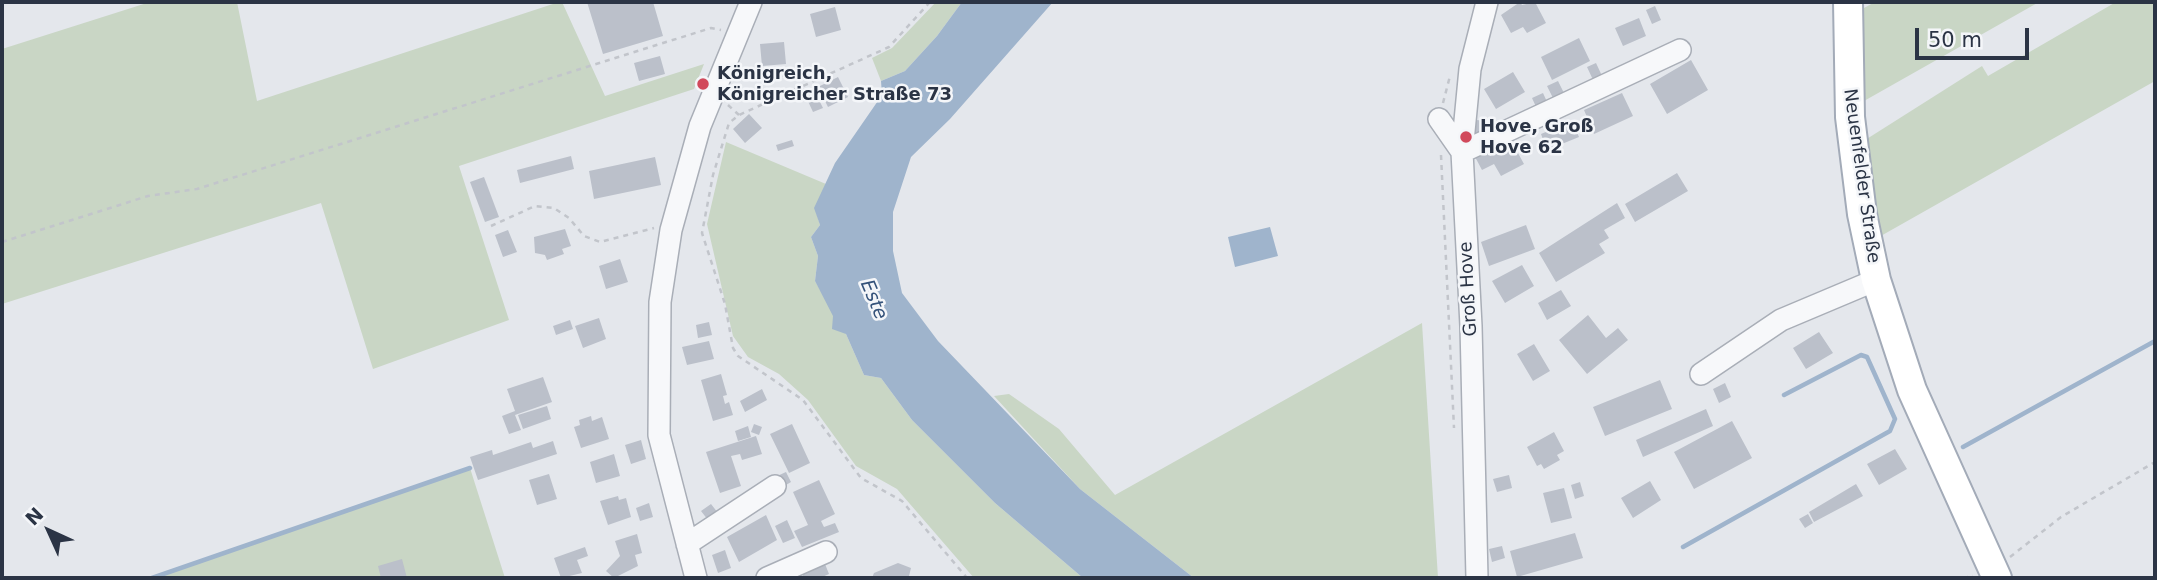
<!DOCTYPE html>
<meta charset="utf-8">
<style>
body{margin:0}
#map{position:relative;width:2157px;height:580px;overflow:hidden;background:#e4e7ec;font-family:"DejaVu Sans",sans-serif}
canvas{display:block}
.frame{position:absolute;inset:0;border:4px solid #2b3445;pointer-events:none}
.north{position:absolute;left:14px;top:496px;width:70px;height:70px;-webkit-text-stroke:5px #f4f6f9;paint-order:stroke;rotate:315deg;font-size:19px;font-weight:700;line-height:28px;text-align:center;color:#2b3445}
.north::after{content:'';display:block;margin:auto;width:24px;height:32px;background:#2b3445;clip-path:polygon(50% 0,100% 100%,50% 72%,0 100%)}
.scale{position:absolute;left:1915px;top:28px;width:114px;height:32px;box-sizing:border-box;border:4px solid #2b3445;border-top:0;padding-left:9px;font-size:21px;line-height:24px;white-space:nowrap;color:#2b3445;-webkit-text-stroke:5px #f4f6f9;paint-order:stroke}
</style>
<div id="map">
<canvas width="2157" height="580"></canvas>
<div class="frame"></div>
<div class="north">N</div>
<div class="scale">50 m</div>
</div>
<script>
const c = document.querySelector('canvas').getContext('2d');
c.lineJoin = 'round';
function fill(path, color) {
  c.fillStyle = color;
  c.fill(path, 'evenodd');
}
function shape(rows) {
  const path = new Path2D();
  for (const r of rows) {
    path.moveTo(r[0], r[1]);
    for (let i = 2; i < r.length; i += 2) path.lineTo(r[i], r[i + 1]);
  }
  return path;
}
function trace(path, color, width, dash) {
  c.strokeStyle = color;
  c.lineWidth = width;
  c.lineCap = dash ? 'butt' : 'round';
  c.setLineDash(dash || []);
  c.stroke(path);
}
function write(font, color, halo, rows, align = 'center') {
  c.font = font + ' "DejaVu Sans",sans-serif';
  c.lineWidth = 5;
  c.setLineDash([]);
  c.textBaseline = 'middle';
  c.strokeStyle = halo;
  c.fillStyle = color;
  for (const [text, x, y, turn = 0] of rows) {
    c.save();
    c.translate(x, y);
    c.rotate((+turn || 0) * Math.PI / 180);
    c.textAlign = isNaN(turn) ? turn : align;
    if (halo) c.strokeText(text, 0, 0);
    c.fillText(text, 0, 0);
    c.restore();
  }
}
const green = shape([
 [150,2,237,2,257,101,559,2,562,2,605,96,704,64,694,89,459,166,509,320,373,369,321,203,2,304,2,49],
 [936,2,962,2,937,36,905,71,881,81,872,58,892,48],
 [1875,2,2039,2,1864,101,1864,8],
 [2116,2,2155,2,2155,81,1879,237,1862,142,1982,66,1988,76],
 [726,142,826,184,815,208,820,225,811,237,818,256,815,281,846,334,864,375,881,378,912,420,995,503,1083,578,974,578,897,489,856,466,808,400,779,374,748,357,733,336,707,224],
 [1422,323,1438,578,1194,578,1080,489,994,396,1009,394,1059,429,1115,495],
 [470,468,505,578,152,578]
]);
const water = shape([
 [962,2,1053,2,950,119,911,157,893,212,893,251,902,293,938,341,1080,489,1194,578,1083,578,995,503,912,420,881,378,864,375,846,334,832,329,833,316,815,281,818,256,811,237,820,225,814,208,835,163,882,95,881,81,905,71,937,36],
 [1270,227,1278,256,1235,267,1228,237]
]);
const stream = shape([
 [1963,447,2155,341],
 [1683,547,1890,431,1895,419,1867,357,1861,355,1784,395],
 [152,578,470,468]
]);
const building = shape([
 [587,2,653,2,663,36,603,54],
 [1520,2,1522,5,1535,2,1546,23,1527,33,1523,27,1511,33,1501,15],
 [1655,6,1661,20,1652,24,1646,10],
 [835,7,841,30,816,37,810,14],
 [1639,18,1646,36,1623,46,1615,28],
 [1579,38,1590,61,1552,80,1541,57],
 [784,42,786,64,762,66,760,44],
 [660,56,665,74,639,81,634,63],
 [1691,60,1708,90,1667,114,1650,84],
 [1596,63,1603,78,1594,82,1587,67],
 [1513,72,1525,92,1496,109,1484,89],
 [838,77,848,97,828,107,818,87],
 [1558,81,1565,95,1554,100,1547,86],
 [815,92,823,108,813,112,806,97],
 [1543,93,1548,104,1537,109,1532,98],
 [1622,93,1633,116,1594,134,1584,110],
 [749,114,762,128,745,143,733,129],
 [1476,120,1488,121,1486,137,1475,135],
 [1572,121,1579,137,1547,150,1541,134],
 [792,140,794,146,778,151,776,145],
 [1513,144,1524,164,1501,176,1494,164,1482,170,1474,155,1487,149,1490,156],
 [571,156,574,169,520,183,517,170],
 [655,157,661,185,594,199,589,171],
 [1677,173,1688,191,1635,222,1625,204],
 [484,177,499,217,485,222,470,182],
 [1617,203,1625,218,1604,230,1609,238,1599,244,1605,253,1556,282,1539,253],
 [1526,225,1535,249,1489,266,1481,242],
 [565,229,571,246,562,249,564,254,547,260,545,255,535,253,534,237],
 [508,230,517,252,503,257,495,235],
 [620,259,628,282,606,289,599,266],
 [1522,265,1534,286,1505,303,1492,281],
 [1561,290,1571,306,1547,320,1538,303],
 [1588,315,1606,338,1618,328,1628,340,1587,374,1559,340],
 [599,318,606,339,583,348,575,326],
 [570,320,573,329,556,335,553,326],
 [709,322,712,335,698,338,696,325],
 [1819,332,1833,353,1806,369,1793,348],
 [709,341,714,359,687,365,682,347],
 [1534,344,1550,371,1533,381,1517,354],
 [721,374,727,395,723,396,725,404,729,402,733,415,713,421,701,380],
 [543,377,552,402,515,415,521,430,509,434,502,416,515,411,507,389],
 [1660,380,1672,409,1605,436,1593,407],
 [1725,383,1731,397,1719,403,1713,389],
 [762,389,767,400,745,412,740,401],
 [547,406,551,419,523,429,518,415],
 [1706,409,1713,426,1643,457,1636,440],
 [591,416,592,421,602,417,609,439,581,448,574,427,580,425,579,420],
 [1732,421,1752,458,1694,489,1674,452],
 [754,424,762,427,759,435,751,432],
 [792,424,810,463,789,473,770,434],
 [748,426,751,437,738,441,735,431],
 [1554,432,1564,451,1557,455,1560,460,1544,469,1541,464,1537,466,1527,447],
 [756,436,762,454,742,460,740,454,731,456,741,486,720,493,706,452],
 [641,440,646,459,631,464,625,445],
 [553,441,557,454,478,480,470,457,492,450,493,455,531,442,533,448],
 [1895,449,1907,469,1879,485,1867,464],
 [614,454,620,476,596,483,590,462],
 [786,472,791,482,781,488,775,477],
 [549,474,557,499,537,505,529,480],
 [1509,475,1512,488,1497,492,1493,479],
 [819,480,835,514,821,521,824,527,835,523,839,532,802,547,794,531,808,525,793,492],
 [1650,481,1661,500,1633,518,1621,498],
 [1580,482,1584,496,1575,499,1571,485],
 [1856,484,1863,496,1814,522,1809,512],
 [1564,488,1572,518,1551,523,1543,493],
 [618,496,619,500,626,498,631,517,608,525,600,501],
 [649,503,653,517,640,521,636,508],
 [711,504,718,513,708,520,701,511],
 [1808,514,1813,523,1805,528,1799,519],
 [766,515,777,540,739,562,727,537],
 [787,520,795,538,783,543,775,526],
 [1575,533,1583,558,1517,577,1510,551],
 [637,534,642,553,635,555,638,566,614,578,606,571,620,556,615,541],
 [1502,546,1505,558,1492,562,1489,549],
 [585,547,588,556,577,560,582,573,561,578,554,558],
 [725,550,731,568,718,573,712,555],
 [402,559,407,578,381,578,378,566],
 [823,559,829,574,820,578,804,578,800,569],
 [898,563,911,568,909,576,914,578,872,578,874,573]
]);
const path = shape([
 [930,2,889,47,739,115,729,123,713,175,702,233,725,304,733,348,738,356,803,400,861,478,902,501,967,578],
 [772,77,823,70,826,76],
 [1443,103,1450,76],
 [728,105,739,115],
 [1441,155,1454,428],
 [491,226,535,206,554,208,569,218,584,236,600,242,654,228],
 [2,242,148,196,197,189,711,28,721,30],
 [2010,557,2061,517,2155,462],
 [1963,578,1973,576]
]);
const minor = shape([
 [1439,119,1462,152,1680,50],
 [1701,374,1781,320,1876,280],
 [687,544,775,486],
 [696,578,659,435,660,302,671,230,700,126,751,2],
 [767,578,826,552],
 [1477,578,1471,326,1462,152,1470,69,1487,2]
]);
const major = shape([
 [1848,2,1850,117,1862,214,1876,280,1912,390,1997,578]
]);
const markers = [
 [703,84,7,"#d1495b"],
 [1466,137,7,"#d1495b"]
];
const poiNames = [
 ["Königreich,",717,74],
 ["Königreicher Straße 73",717,95],
 ["Hove, Groß",1480,127],
 ["Hove 62",1480,148]
];
const streetNames = [
 ["Neuenfelder Straße",1861,176,82],
 ["Groß Hove",1469,289,-93]
];
const waterNames = [
 ["Este",873,300,67]
];
fill(green, '#c9d6c5');
fill(water, '#9fb4cc');
trace(stream, '#9fb4cc', 4.5);
fill(building, '#bbc0ca');
trace(minor, '#a9aeb7', 24);
trace(major, '#a3abb8', 32);
trace(path, '#c2c5cb', 2.5, [5, 5]);
trace(minor, '#f7f8fa', 21);
trace(major, '#fff', 28);
for (const [x, y, r, color] of markers) {
  const dot = new Path2D();
  dot.arc(x, y, r, 0, 2 * Math.PI);
  c.fillStyle = color;
  c.fill(dot);
  trace(dot, '#f4f6f9', 2.5);
}
write('bold 18px', '#2b3445', '#f4f6f9', poiNames, 'left');
write('18px', '#2b3445', '#f4f6f9', streetNames);
write('italic 19px', '#34527a', '#f4f6f9', waterNames);
</script>
